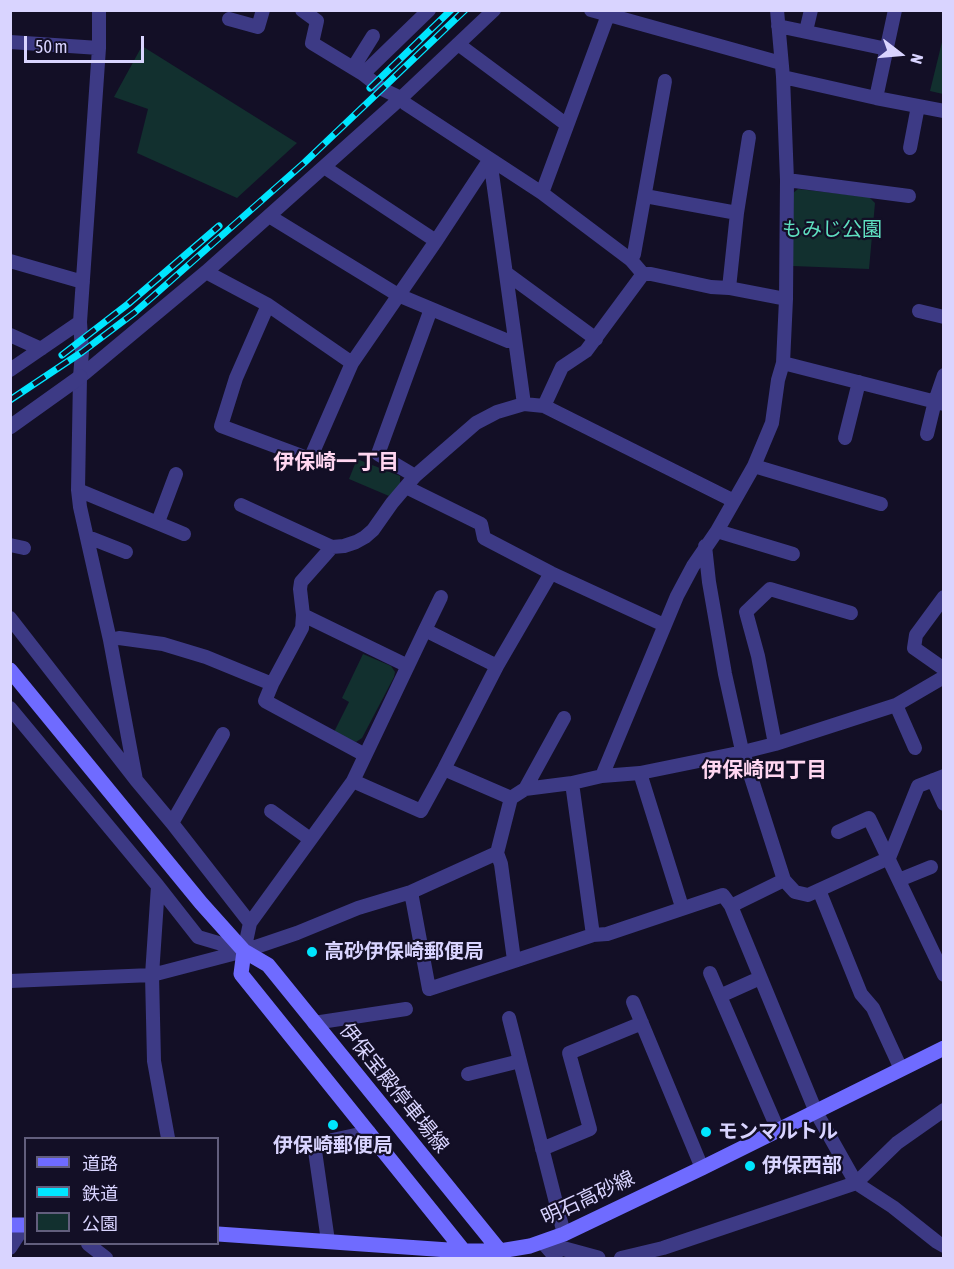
<!DOCTYPE html>
<meta charset="utf-8">
<style>
body{margin:0}
#map{position:relative;width:954px;height:1269px;overflow:hidden;background:#130f26;font-family:"Asap Condensed","Noto Sans JP",sans-serif}
canvas{display:block}
.frame{position:absolute;inset:0;border:12px solid #d9d4ff;pointer-events:none}
.legend{position:absolute;left:24px;top:1137px;width:195px;height:108px;box-sizing:border-box;background:#130f26;border:2px solid #625e7d;margin:0;padding:8px 10px;list-style:none;font-size:18px;color:#d9d4ff}
.legend li{display:flex;align-items:center;gap:12px;height:30px}
.legend b{width:30px;border:2px solid #625e7d}
.north{position:absolute;left:870px;top:24px;width:60px;height:60px;-webkit-text-stroke:4px #130f26;paint-order:stroke;rotate:106deg;font-size:16px;font-weight:700;line-height:24px;text-align:center;color:#d9d4ff}
.north::after{content:'';display:block;margin:auto;width:21px;height:27px;background:#d9d4ff;clip-path:polygon(50% 0,100% 100%,50% 72%,0 100%)}
.scale{position:absolute;left:24px;top:36px;width:120px;height:27px;box-sizing:border-box;border:3px solid #d9d4ff;border-top:0;padding-left:8px;font-size:18px;line-height:21px;white-space:nowrap;color:#d9d4ff;-webkit-text-stroke:4px #130f26;paint-order:stroke}
</style>
<div id="map">
<canvas width="954" height="1269"></canvas>
<div class="frame"></div>
<ul class="legend">
<li><b style="height:8px;background:#6f6bff"></b>道路</li>
<li><b style="height:8px;background:#00e5ff"></b>鉄道</li>
<li><b style="height:16px;background:#12302f"></b>公園</li>
</ul>
<div class="north">N</div>
<div class="scale">50 m</div>
</div>
<script>
const c = document.querySelector('canvas').getContext('2d');
c.lineJoin = 'round';
function fill(path, color) {
  c.fillStyle = color;
  c.fill(path, 'evenodd');
}
function shape(rows) {
  const path = new Path2D();
  for (const r of rows) {
    path.moveTo(r[0], r[1]);
    for (let i = 2; i < r.length; i += 2) path.lineTo(r[i], r[i + 1]);
  }
  return path;
}
function trace(path, color, width, dash) {
  c.strokeStyle = color;
  c.lineWidth = width;
  c.lineCap = dash ? 'butt' : 'round';
  c.setLineDash(dash || []);
  c.stroke(path);
}
function write(font, color, halo, rows, align = 'center') {
  c.font = font + ' "Asap Condensed","Noto Sans JP",sans-serif';
  c.lineWidth = 4.5;
  c.setLineDash([]);
  c.textBaseline = 'middle';
  c.strokeStyle = halo;
  c.fillStyle = color;
  for (const [text, x, y, turn = 0] of rows) {
    c.save();
    c.translate(x, y);
    c.rotate((+turn || 0) * Math.PI / 180);
    c.textAlign = isNaN(turn) ? turn : align;
    if (halo) c.strokeText(text, 0, 0);
    c.fillText(text, 0, 0);
    c.restore();
  }
}
const green = shape([
 [943,38,944,94,943,94,930,91],
 [142,46,297,143,237,198,137,153,148,109,114,97],
 [798,189,869,197,875,203,869,269,793,266,791,201,793,193],
 [357,459,400,476,400,485,389,496,349,479],
 [363,654,391,666,395,672,394,677,362,738,356,742,334,732,349,702,342,698]
]);
const minor = shape([
 [99,10,99,48,80,322,82,352,80,377,78,490,80,507,110,640,136,780],
 [302,10,317,21,312,43,363,74,382,89,401,98,406,104,542,193,631,260,643,274,586,351,562,367,544,406],
 [591,10,781,63],
 [229,19,258,27,263,10],
 [778,26,887,49],
 [806,31,811,10],
 [10,42,99,48],
 [458,44,567,125],
 [353,68,373,36],
 [363,74,429,10],
 [783,77,876,98,944,111],
 [876,98,895,10],
 [910,148,918,106],
 [324,167,436,241],
 [787,180,909,196],
 [542,193,608,15],
 [645,196,737,213],
 [269,216,398,295,508,341,515,341],
 [631,260,634,254,665,81],
 [10,261,83,282],
 [206,272,268,305,352,363],
 [506,273,596,339],
 [643,274,651,274,711,287,729,288,786,299],
 [729,288,737,213,749,137],
 [268,305,236,378,221,426,310,459,352,363,436,241,490,159,524,404],
 [919,311,944,317],
 [10,335,41,349],
 [783,363,944,404],
 [10,370,80,322],
 [80,377,206,272,401,98,494,10],
 [927,434,935,401,944,375],
 [845,438,859,382],
 [754,466,881,504],
 [415,476,378,454,431,309],
 [406,487,481,524,484,538,551,573],
 [78,490,184,534],
 [241,505,332,547],
 [158,522,176,474],
 [717,531,793,554],
 [87,538,93,539,126,552],
 [10,545,24,548],
 [705,546,709,582,725,674,741,746,784,880],
 [944,597,916,635,914,648,944,669],
 [303,615,408,666],
 [10,618,136,780,172,823,250,923],
 [425,630,441,597],
 [110,640,119,638,163,644,206,657,272,684,302,628,303,615,300,589,301,582,332,547,344,546,356,542,365,537,373,530,392,503,415,476,476,423,497,412,524,404,544,406,734,501],
 [272,684,265,701,365,755],
 [896,705,915,748],
 [10,708,158,886,198,937,242,950],
 [775,744,758,656,746,612,770,589,851,613],
 [444,769,511,798],
 [640,773,682,907],
 [602,776,677,596,693,566,717,531,754,466,772,423,778,380,783,363,786,299,787,180,783,77,777,10],
 [933,780,944,804],
 [353,781,421,811,444,769,497,666,551,573,664,625],
 [572,783,593,935],
 [525,789,564,718],
 [271,811,310,839],
 [172,823,223,734],
 [838,832,869,818,944,975],
 [497,853,501,864,514,960],
 [899,880,931,867],
 [158,886,152,975,154,1061,168,1138],
 [819,890,861,994,873,1008,901,1069],
 [411,892,429,989,593,935,607,934,723,895,731,906,816,1112,856,1183,893,1207,937,1242,944,1246],
 [731,906,784,880,795,892,808,895,889,858,918,786,944,776],
 [244,951,250,923,353,781,425,630,497,666],
 [710,973,778,1130],
 [10,981,152,975,244,951,297,933,358,908,411,892,497,853,511,798,525,789,572,783,602,776,640,773,743,752,775,744,896,705,944,677],
 [720,996,760,978],
 [633,1002,702,1168],
 [509,1018,564,1234],
 [314,1023,406,1009],
 [468,1074,520,1061],
 [542,1149,590,1129,569,1053,642,1023],
 [328,1241,314,1144,369,1132],
 [543,1243,556,1258],
 [88,1244,106,1258],
 [10,1248,25,1225],
 [621,1258,663,1248,856,1183,897,1143,944,1110]
]);
const tertiary = shape([
 [10,427,80,377],
 [543,1243,598,1258]
]);
const secondary = shape([
 [10,670,201,903,244,951,268,965,504,1256],
 [244,951,241,974,467,1255],
 [10,1225,26,1225],
 [218,1234,463,1251,500,1251,530,1246,564,1234,702,1168,944,1048]
]);
const rail = shape([
 [370,88,451,10],
 [62,355,128,304,219,226],
 [10,400,82,352,134,313,304,163,465,10]
]);
const markers = [
 [312,952,6,"#00e5ff"],
 [333,1125,6,"#00e5ff"],
 [706,1132,6,"#00e5ff"],
 [750,1166,6,"#00e5ff"]
];
const parkNames = [
 ["もみじ公園",832,230]
];
const poiNames = [
 ["高砂伊保崎郵便局",324,952],
 ["モンマルトル",718,1132],
 ["伊保崎郵便局",333,1146,"center"],
 ["伊保西部",762,1166]
];
const streetNames = [
 ["伊保宝殿停車場線",394,1088,51],
 ["明石高砂線",588,1198,-25]
];
const neighbourhoodNames = [
 ["伊保崎一丁目",336,462],
 ["伊保崎四丁目",764,770]
];
fill(green, '#12302f');
trace(minor, '#3d3a85', 14);
trace(tertiary, '#3d3a85', 15);
trace(secondary, '#6f6bff', 15);
trace(rail, '#00e5ff', 7);
trace(rail, '#130f26', 4.5, [14]);
for (const [x, y, r, color] of markers) {
  const dot = new Path2D();
  dot.arc(x, y, r, 0, 2 * Math.PI);
  c.fillStyle = color;
  c.fill(dot);
  trace(dot, '#130f26', 2);
}
write('20px', '#5fe0c0', '#130f26', parkNames);
write('bold 20px', '#d9d4ff', '#130f26', poiNames, 'left');
write('20px', '#d9d4ff', '#130f26', streetNames);
write('bold 21px', '#ffd6f0', '#130f26', neighbourhoodNames);
</script>
